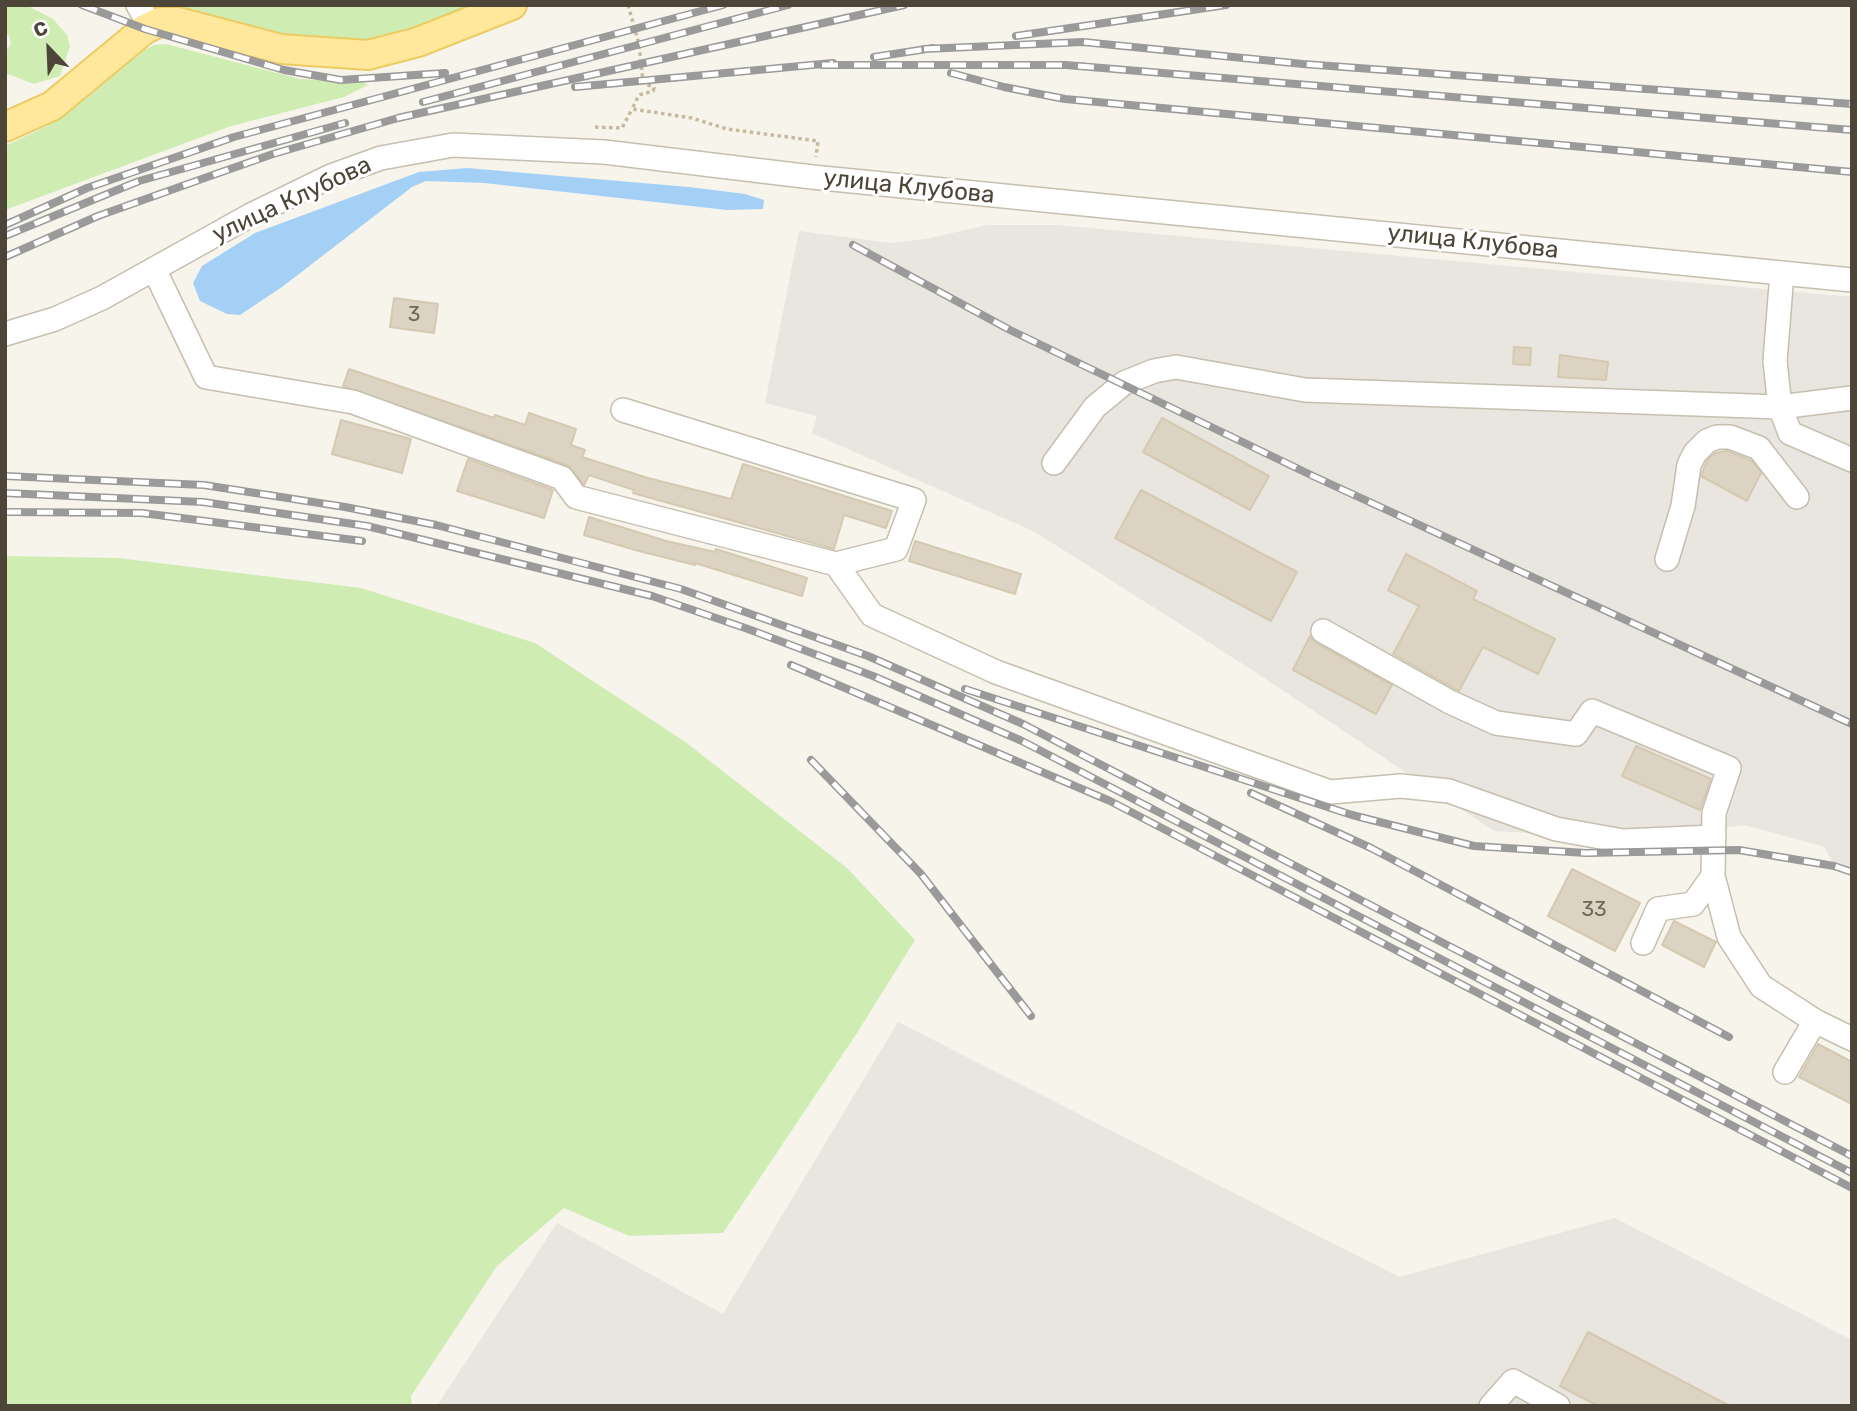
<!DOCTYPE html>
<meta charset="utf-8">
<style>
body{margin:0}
#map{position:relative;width:1857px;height:1411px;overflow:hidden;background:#f6f4eb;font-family:Rubik,sans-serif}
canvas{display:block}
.frame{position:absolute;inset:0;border:7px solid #4c4538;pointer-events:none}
.north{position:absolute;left:14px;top:14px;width:70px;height:70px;-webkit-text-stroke:5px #fff;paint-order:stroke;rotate:337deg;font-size:19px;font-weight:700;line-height:28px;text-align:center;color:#4c4538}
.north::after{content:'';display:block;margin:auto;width:24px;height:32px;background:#4c4538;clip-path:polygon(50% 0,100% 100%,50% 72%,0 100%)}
</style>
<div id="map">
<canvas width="1857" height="1411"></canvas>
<div class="frame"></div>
<div class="north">С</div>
</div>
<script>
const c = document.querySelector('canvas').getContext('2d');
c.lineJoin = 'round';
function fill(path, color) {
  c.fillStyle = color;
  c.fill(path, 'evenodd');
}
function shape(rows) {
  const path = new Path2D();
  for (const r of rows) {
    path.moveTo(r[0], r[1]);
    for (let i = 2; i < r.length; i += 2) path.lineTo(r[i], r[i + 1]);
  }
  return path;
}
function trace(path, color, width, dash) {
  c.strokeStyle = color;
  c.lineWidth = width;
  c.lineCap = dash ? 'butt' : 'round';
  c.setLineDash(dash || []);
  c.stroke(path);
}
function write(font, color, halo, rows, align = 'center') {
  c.font = font + ' Rubik,sans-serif';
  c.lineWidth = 6;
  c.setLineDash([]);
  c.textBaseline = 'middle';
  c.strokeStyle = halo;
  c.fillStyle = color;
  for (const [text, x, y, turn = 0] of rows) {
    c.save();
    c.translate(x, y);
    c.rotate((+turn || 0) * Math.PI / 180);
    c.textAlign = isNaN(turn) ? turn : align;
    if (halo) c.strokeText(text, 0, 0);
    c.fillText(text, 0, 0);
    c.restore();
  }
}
const industrial = shape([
 [987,225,1056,225,1852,297,1852,874,1834,866,1825,847,1744,825,1639,839,1494,831,1246,666,1035,532,812,433,817,416,765,403,799,231,890,243,926,239],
 [898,1022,1399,1277,1615,1218,1852,1340,1852,1406,437,1406,557,1223,723,1314]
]);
const green = shape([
 [5,5,26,5,53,19,67,35,70,46,60,76,34,84,5,73,5,52,11,44,9,35,5,33],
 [147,5,474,5,408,33,373,42,304,41,150,12],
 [166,44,300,79,363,82,368,85,344,97,231,126,5,210,5,146,45,127,65,114,132,57,154,45],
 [5,556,118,558,361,588,535,643,684,741,847,868,915,940,857,1033,723,1233,629,1236,564,1208,497,1266,411,1396,412,1406,5,1406]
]);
const water = shape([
 [467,168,689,187,745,194,764,200,763,209,727,210,484,183,426,181,412,187,282,287,240,315,227,314,200,301,193,283,202,266,255,233,419,172]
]);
const building = shape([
 [394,298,438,304,434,333,390,327,394,298],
 [1514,347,1531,348,1530,365,1513,364,1514,347],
 [1560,355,1608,362,1606,380,1558,377,1560,355],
 [349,369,494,418,495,415,525,425,529,413,576,429,571,445,585,450,582,457,648,478,731,499,743,464,892,511,886,528,844,515,834,549,633,493,634,490,589,475,584,485,567,465,343,386,349,369],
 [1162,418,1269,476,1250,510,1143,452,1162,418],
 [341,420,411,439,402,473,332,454,341,420],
 [1727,451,1752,461,1761,473,1747,501,1701,476,1707,461,1715,453,1727,451],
 [468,459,553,490,544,518,457,491,468,459],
 [1141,490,1297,572,1271,621,1115,538,1141,490],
 [589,517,666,541,715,552,716,549,807,578,802,596,695,563,695,565,639,551,584,535,589,517],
 [915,541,1021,574,1015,594,909,561,915,541],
 [1406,554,1477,591,1473,599,1555,639,1538,674,1483,647,1459,691,1393,654,1419,606,1388,590,1406,554],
 [1310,636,1316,643,1392,685,1376,714,1293,670,1310,636],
 [1636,746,1711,779,1700,810,1622,776,1636,746],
 [1572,869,1640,903,1615,951,1548,916,1572,869],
 [1674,921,1716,942,1704,967,1662,945,1674,921],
 [1818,1044,1852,1062,1852,1104,1799,1077,1818,1044],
 [1588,1332,1730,1406,1598,1406,1560,1386,1588,1332]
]);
const path = shape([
 [628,5,639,44,643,82,654,88,653,91,639,95,632,109,692,118,727,129,818,141,816,157],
 [595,127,622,128,632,109]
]);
const minor = shape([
 [138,5,150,25],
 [154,269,206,377,353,402,562,478,576,497,836,564,872,615,996,672,1330,792,1401,786,1449,791,1556,829,1623,841,1714,837],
 [1782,273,1775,361,1780,407,1790,433,1852,460],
 [5,334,55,319,102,298,251,215,331,176,381,158,453,145,604,152,812,177,1852,280],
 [623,410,914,500,896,549,836,564],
 [1054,463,1095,407,1124,383,1154,371,1176,367,1305,390,1780,407,1852,398],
 [1667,559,1683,506,1689,465,1695,453,1707,441,1717,437,1730,437,1759,448,1797,497],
 [1323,631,1450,702,1496,723,1576,734,1592,711,1729,768,1714,813,1713,876,1729,937,1761,986,1815,1021],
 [1643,943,1658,909,1693,904,1713,876],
 [1785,1072,1815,1021,1852,1039],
 [1491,1406,1513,1381,1558,1406]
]);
const major = shape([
 [5,127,52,106,145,29,160,22,178,22,281,49,368,55,418,42,512,5]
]);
const rail = shape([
 [82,5,145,29,284,70,341,80,445,73],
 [1016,36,1226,5],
 [924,49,1083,42,1303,64,1852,104],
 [874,57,933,48],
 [822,65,1066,65,1852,130],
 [951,73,1004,87,1065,99,1852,172],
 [575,87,833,63],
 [423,102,788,5],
 [5,225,87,188,234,137,723,5],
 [5,236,139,181,345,123],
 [853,245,1010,330,1313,476,1852,724],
 [5,257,98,216,213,175,273,154,398,118,904,5],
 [5,476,204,485,345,507,436,525,681,589,868,656,1023,724,1852,1156],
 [5,493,203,502,367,526,652,596,748,629,873,676,1022,741,1852,1173],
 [5,512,142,513,362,541],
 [791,665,1110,801,1852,1188],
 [965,689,1352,815,1474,846,1586,853,1739,850,1834,866,1852,872],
 [811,760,921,874,1031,1016],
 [1251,793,1371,848,1729,1037]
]);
const numberNames = [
 ["3",414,315],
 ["33",1594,910]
];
const streetNames = [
 ["улица Клубова",909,187,6],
 ["улица Клубова",292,200,-25],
 ["улица Клубова",1473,242,6]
];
fill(industrial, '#e9e5df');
fill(green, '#cfedb2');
fill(water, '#a4d0f6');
fill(building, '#dcd3c2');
trace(building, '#d5c9b2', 2);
trace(minor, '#c6bfaf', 26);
trace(major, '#edcb63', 32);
trace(path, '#c6ba9d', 3.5, [3.5, 3.5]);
trace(minor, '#fff', 23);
trace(major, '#ffe89b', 28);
trace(rail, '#9a9a9a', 8);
trace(rail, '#fff', 5, [16]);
write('21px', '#70685a', null, numberNames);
write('24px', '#4c4538', '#fff', streetNames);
</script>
